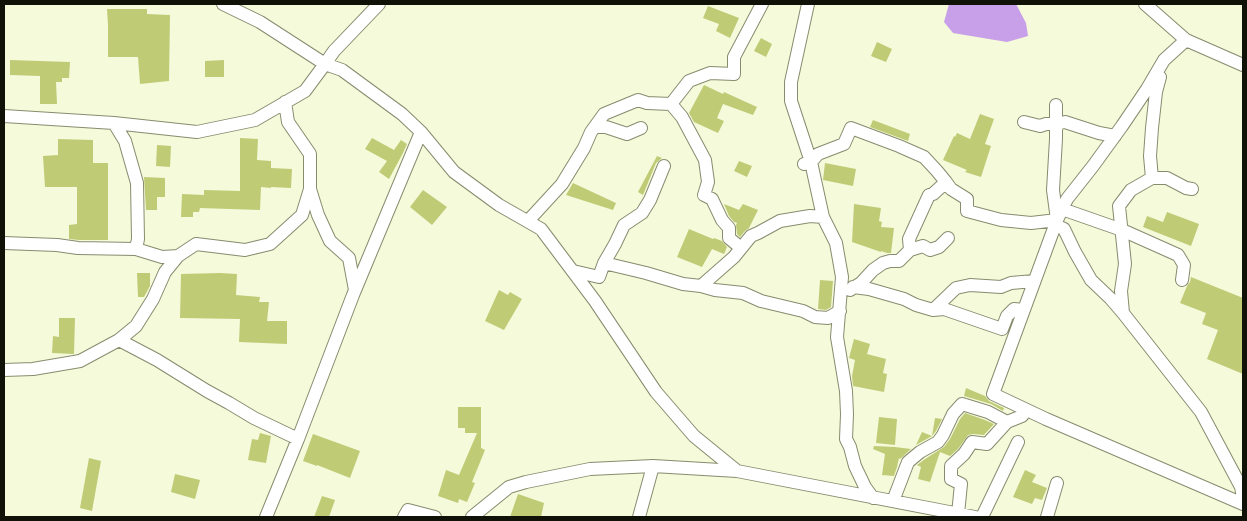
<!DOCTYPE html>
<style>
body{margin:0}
#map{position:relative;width:1247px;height:521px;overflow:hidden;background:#f5fadb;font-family:"Noto Sans",sans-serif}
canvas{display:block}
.frame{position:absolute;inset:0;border:5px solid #101207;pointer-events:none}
</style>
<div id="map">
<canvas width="1247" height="521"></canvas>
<div class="frame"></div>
</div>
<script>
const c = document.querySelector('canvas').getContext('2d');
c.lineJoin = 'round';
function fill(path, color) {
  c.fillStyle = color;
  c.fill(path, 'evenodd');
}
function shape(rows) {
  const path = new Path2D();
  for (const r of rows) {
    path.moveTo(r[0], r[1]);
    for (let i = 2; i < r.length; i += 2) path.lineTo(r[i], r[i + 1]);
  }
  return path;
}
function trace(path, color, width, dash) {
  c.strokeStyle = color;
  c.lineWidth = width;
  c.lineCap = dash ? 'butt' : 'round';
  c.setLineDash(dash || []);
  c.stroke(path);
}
const water = shape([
 [949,4,1016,4,1026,23,1028,36,1007,42,953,33,944,22]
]);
const building = shape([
 [708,6,739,18,730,38,716,31,719,24,703,18],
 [107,9,147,9,147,14,170,15,169,81,140,84,138,57,108,57,108,25],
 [761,38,772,44,766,57,754,51],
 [877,42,892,49,886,62,871,56],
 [10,60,70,62,69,78,62,78,62,82,56,82,57,104,40,104,40,76,10,75],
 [224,60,224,77,205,77,205,61],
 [704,85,723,94,724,92,757,107,753,115,723,104,717,118,724,121,718,133,694,122,689,113],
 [980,114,994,119,985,144,991,146,981,177,965,172,967,170,943,160,954,136,955,137,957,133,970,139],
 [873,120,910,134,908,141,870,127],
 [240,138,258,139,257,160,271,161,271,168,292,169,291,188,271,187,271,188,261,187,260,210,200,208,199,212,193,212,193,217,181,217,182,194,204,195,204,190,240,191],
 [372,138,394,150,401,140,407,144,403,153,389,179,379,172,387,161,365,149],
 [58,139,93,140,93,163,108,163,108,240,79,240,69,239,69,225,77,224,77,187,45,187,43,156,58,155],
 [157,145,171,146,170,167,156,166],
 [657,156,662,158,656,163,643,195,638,192],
 [739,161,752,166,747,177,734,171],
 [825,163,856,169,853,186,823,180],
 [144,177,165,178,165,197,157,197,157,210,146,210],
 [573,183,616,203,613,210,566,195],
 [423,190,447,207,432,225,410,207],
 [724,204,739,210,743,204,758,210,749,228,745,231,740,237,737,234,736,225,737,223,734,222,729,216],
 [854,204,881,208,879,221,882,222,881,227,894,228,891,253,887,253,881,251,881,252,852,242],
 [1167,212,1199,224,1191,246,1143,227,1147,216,1163,222],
 [689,229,713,239,714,238,722,241,727,247,724,254,712,249,702,267,677,257],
 [137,273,150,273,150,286,144,297,138,297],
 [220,273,237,274,236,295,260,297,259,302,269,302,267,321,287,321,287,344,239,342,240,319,180,318,181,274],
 [1191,277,1243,298,1243,374,1207,359,1218,330,1202,324,1206,313,1180,303,1187,286,1190,282],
 [820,280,833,281,831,307,826,310,818,309],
 [499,290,508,295,510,292,522,299,504,330,485,321],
 [59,318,75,318,74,354,52,353,53,336,59,337],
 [854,339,870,344,867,354,886,359,883,373,887,374,884,392,853,386,852,376,855,360,849,358],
 [966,388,985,396,989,401,1004,408,1003,411,991,404,964,396],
 [458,407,481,407,481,448,485,450,472,482,475,483,467,502,459,499,458,503,438,496,446,470,459,475,477,433,465,433,465,428,458,428],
 [965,413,985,420,994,424,984,435,973,434,968,435,958,449,950,456,940,452,930,482,918,479,921,467,917,465,925,459,944,447,950,439,960,419],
 [879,417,897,419,895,445,876,443],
 [935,418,942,419,936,431,932,436,916,445,922,432,932,436],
 [260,433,271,436,266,463,248,460,252,439,258,440],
 [313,434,360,451,350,478,317,465,317,466,303,461],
 [874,446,895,447,911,449,900,459,899,458,897,467,894,476,882,475,885,454,873,449],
 [89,458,101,461,92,511,80,508],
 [1025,470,1036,475,1032,482,1047,488,1042,500,1035,498,1032,504,1013,497],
 [175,474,200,480,195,499,171,492],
 [518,494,544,503,541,517,510,517],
 [322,496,335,500,329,517,314,517]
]);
const minor = shape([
 [223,4,260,22,325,64,334,51,379,4],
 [808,4,791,82,791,101,811,162,823,217,836,243,842,277,837,337,846,391,847,414,846,439,850,447,855,466,865,487,873,498],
 [1145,4,1186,40,1243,65],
 [1186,40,1164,60,1147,89,1122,126,1093,166,1067,199,1057,220,993,394,1046,419,1243,504],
 [1160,77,1156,92,1152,128,1150,156,1152,178,1167,178,1186,188,1192,189],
 [671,104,689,81,710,73,734,74,734,57,762,4],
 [4,116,114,123,197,132,255,120,305,91,325,64,342,70,402,114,421,132,353,295,298,439,266,517],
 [1024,122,1040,126,1046,124,1056,124,1065,122,1099,133,1115,136],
 [114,123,125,141,137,183,138,239,136,249,162,257,178,256],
 [595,127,606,127,627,134,641,128],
 [421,132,454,172,499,205,541,229,595,301,656,392,694,436,737,471,975,517],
 [804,164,811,162,818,154,844,144,851,128,899,146,924,157,937,171,946,182,933,194,929,195,909,239,910,250],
 [1152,178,1131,190,1119,206,1125,264,1121,291,1123,313,1201,412,1241,487,1243,497],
 [946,182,951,189,967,199,967,211,1001,220,1031,223,1057,220,1053,190,1056,139,1056,105],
 [310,189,318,215,330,241,349,258,355,290],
 [1062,209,1122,230,1178,255,1184,265,1182,280],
 [528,221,562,184,584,148,591,132,604,114,638,100,647,103,671,104,682,117,705,160,708,182,704,195,712,199,722,220,729,228,729,238,741,248],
 [1055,225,1064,229,1075,252,1091,280,1111,299,1123,313],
 [4,243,57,245,78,248,136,249],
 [604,263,615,244,624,225,642,213,650,200,664,166],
 [573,271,599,277,604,263,646,273,683,284,701,286,715,290,743,293,761,301,803,311,815,317,828,318,840,311],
 [701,286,734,257,751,236,758,233,780,221,810,216,823,217],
 [853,287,869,289,904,299,916,305,933,310,956,288,970,285,1001,287,1011,283,1034,281],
 [850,290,861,283,873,270,883,263,890,261,899,261,910,250,923,246,930,250,939,247,948,238],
 [933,310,944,309,1002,329,1007,316,1014,309,1023,310],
 [119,340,157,360,207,391,229,403,254,418,298,439],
 [4,370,33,369,80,361,119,340,136,326,153,299,165,272,178,256,196,244,245,250,270,244,302,215,310,189,310,154,288,122,285,102],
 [893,501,908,462,920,452,938,442,943,435,953,414,962,404,988,412,1007,422],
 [958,514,961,484,951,479,951,466,964,454,972,442,987,444,1007,422,1022,416,1026,410],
 [404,517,408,510,435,517],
 [472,517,509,487,526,482,590,469,653,466,737,471],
 [639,517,653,466],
 [982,517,1018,442],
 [1047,517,1057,483]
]);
fill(water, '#c8a0e9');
fill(building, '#c0cb76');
trace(minor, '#878c6f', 14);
trace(minor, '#fff', 12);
</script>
